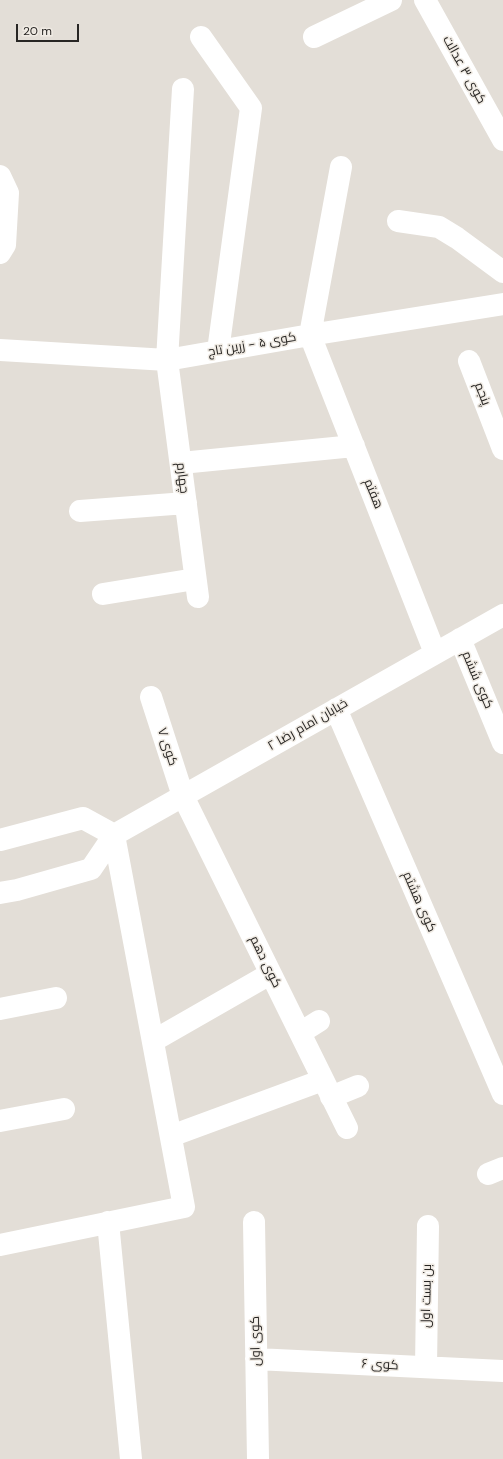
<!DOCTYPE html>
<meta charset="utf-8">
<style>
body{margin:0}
#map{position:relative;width:503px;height:1459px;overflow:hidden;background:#e3ded7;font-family:"DM Sans",sans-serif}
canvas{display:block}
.scale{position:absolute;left:16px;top:24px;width:63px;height:18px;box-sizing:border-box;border:2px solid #282624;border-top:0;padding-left:5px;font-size:12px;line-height:14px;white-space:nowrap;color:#282624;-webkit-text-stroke:3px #f0ebe4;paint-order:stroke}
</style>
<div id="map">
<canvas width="503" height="1459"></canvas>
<div class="scale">20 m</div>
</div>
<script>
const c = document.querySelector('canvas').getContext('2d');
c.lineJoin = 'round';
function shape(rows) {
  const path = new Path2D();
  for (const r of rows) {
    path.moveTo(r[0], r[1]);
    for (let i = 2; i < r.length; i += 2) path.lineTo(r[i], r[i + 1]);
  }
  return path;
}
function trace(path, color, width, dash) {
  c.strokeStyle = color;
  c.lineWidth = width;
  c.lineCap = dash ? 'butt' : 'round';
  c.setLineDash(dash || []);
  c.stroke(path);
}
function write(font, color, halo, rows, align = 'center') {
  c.font = font + ' "DM Sans",Cairo,sans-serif';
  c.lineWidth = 3;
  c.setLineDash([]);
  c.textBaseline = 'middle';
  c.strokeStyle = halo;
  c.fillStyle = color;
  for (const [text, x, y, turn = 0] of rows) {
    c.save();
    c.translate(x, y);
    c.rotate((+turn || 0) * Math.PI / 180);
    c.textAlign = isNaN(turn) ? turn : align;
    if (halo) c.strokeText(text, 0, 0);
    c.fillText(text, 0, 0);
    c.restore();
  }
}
const minor = shape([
 [425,0,503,140],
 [201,37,251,108,218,351],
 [314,37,391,0],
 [183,89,167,360,198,597],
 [341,167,310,335,435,653],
 [0,176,8,193,5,245,0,253],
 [398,221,439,227,457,238,503,272],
 [0,350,167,360,310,335,503,304],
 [469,361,503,449],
 [181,463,354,446],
 [80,511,186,503],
 [103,594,195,579],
 [460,639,503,743],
 [151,697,183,796,347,1128],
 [336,709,503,1094],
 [0,840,83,818,114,835],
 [0,893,17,890,91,869,114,835,503,615],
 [0,1009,56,998],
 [300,1033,319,1021],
 [153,1041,270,974],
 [331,1097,358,1086],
 [0,1121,64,1109],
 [171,1136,323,1080],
 [488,1174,503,1168],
 [108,1222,131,1459],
 [254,1222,258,1459],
 [0,1245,184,1207,114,835],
 [256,1359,503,1371],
 [426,1367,428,1226]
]);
const streetNames = [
 ["کوی ۳ عدالت",464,70,61],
 ["کوی ۵ - زرین تاج",252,345,-10],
 ["پنجم",482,394,69],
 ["چهارم",182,478,83],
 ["هفتم",373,494,68],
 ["کوی ششم",477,680,67],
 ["خیابان امام رضا ۲",308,725,-30],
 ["کوی ۷",167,747,72],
 ["کوی هشتم",419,902,66],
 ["کوی دهم",265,962,64],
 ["بن بست اول",427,1296,-89],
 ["کوی اول",256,1341,-91],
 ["کوی ۶",380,1365,3]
];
trace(minor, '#fff', 22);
write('13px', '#282624', '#f0ebe4', streetNames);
</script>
